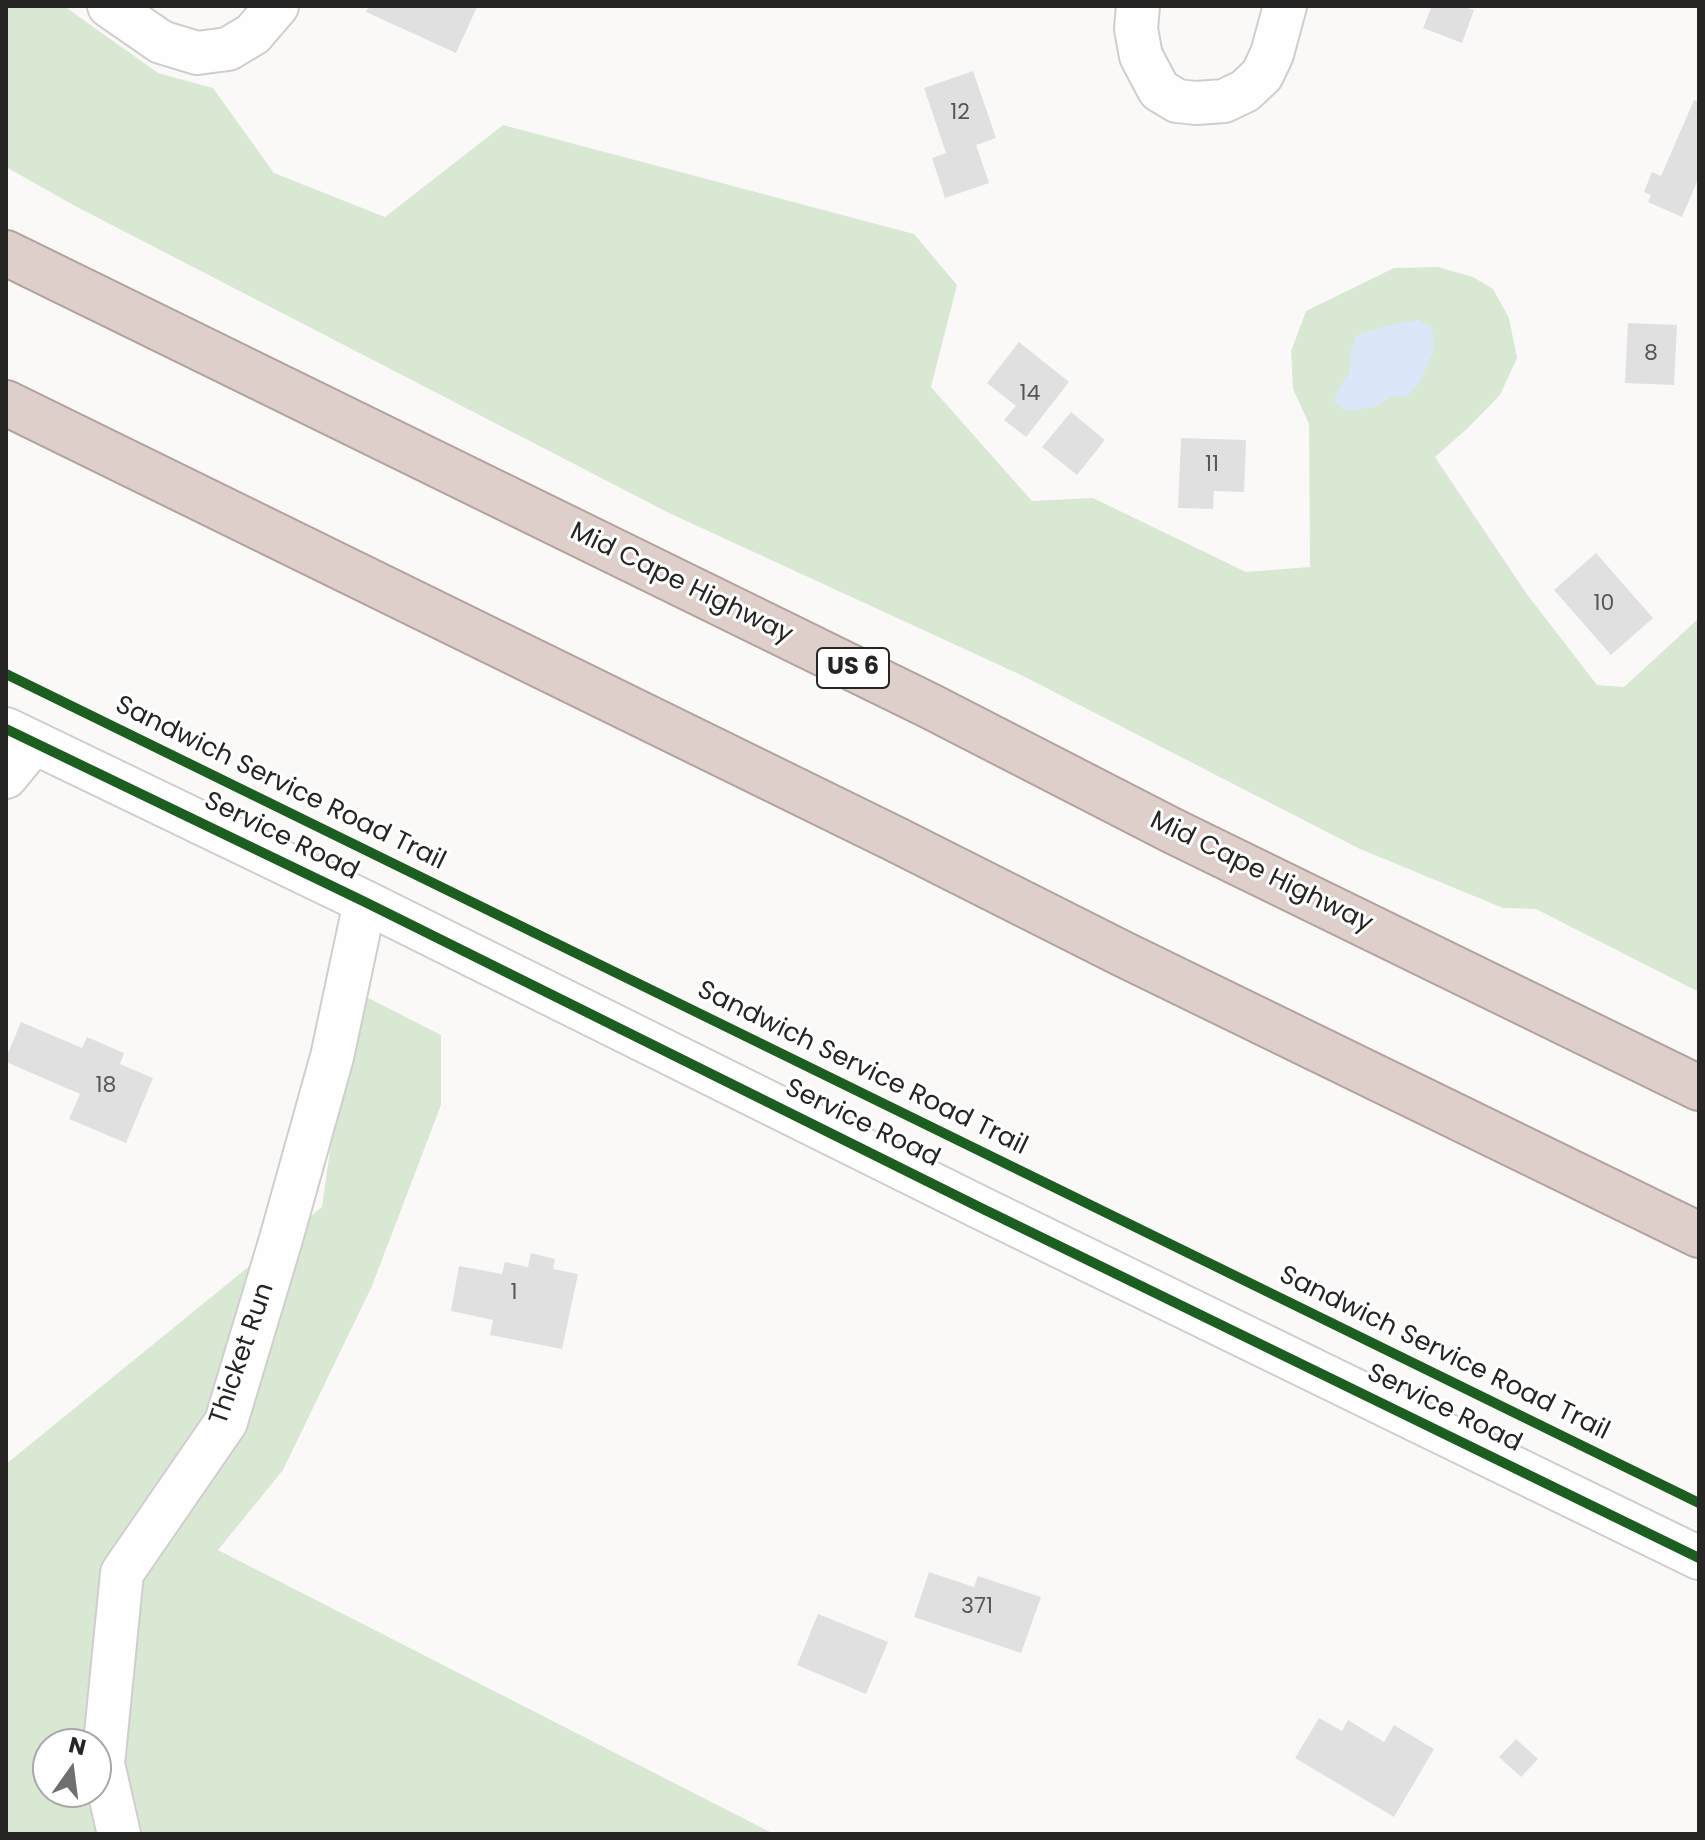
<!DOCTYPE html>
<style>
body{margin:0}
#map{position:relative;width:1705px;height:1840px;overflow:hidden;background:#fbf9f8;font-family:Poppins,sans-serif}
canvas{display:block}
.frame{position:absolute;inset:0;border:8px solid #262524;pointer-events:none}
.north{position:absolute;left:32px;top:1728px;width:80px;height:80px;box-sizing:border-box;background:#fff;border:2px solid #a8a8a7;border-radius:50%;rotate:14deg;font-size:22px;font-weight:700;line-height:32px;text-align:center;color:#262524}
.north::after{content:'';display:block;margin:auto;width:28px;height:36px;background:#716f6e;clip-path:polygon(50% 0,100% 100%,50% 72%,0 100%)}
</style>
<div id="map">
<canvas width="1705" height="1840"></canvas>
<div class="frame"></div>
<div class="north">N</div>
</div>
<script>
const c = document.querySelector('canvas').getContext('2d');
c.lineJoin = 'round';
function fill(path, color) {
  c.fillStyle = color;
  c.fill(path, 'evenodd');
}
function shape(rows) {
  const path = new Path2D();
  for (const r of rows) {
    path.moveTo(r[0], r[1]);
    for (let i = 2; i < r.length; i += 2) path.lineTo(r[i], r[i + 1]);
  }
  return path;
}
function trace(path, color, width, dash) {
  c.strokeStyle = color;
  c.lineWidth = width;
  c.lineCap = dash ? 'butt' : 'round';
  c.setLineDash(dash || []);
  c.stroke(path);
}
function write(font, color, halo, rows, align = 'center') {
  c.font = font + ' Poppins,sans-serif';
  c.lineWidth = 6;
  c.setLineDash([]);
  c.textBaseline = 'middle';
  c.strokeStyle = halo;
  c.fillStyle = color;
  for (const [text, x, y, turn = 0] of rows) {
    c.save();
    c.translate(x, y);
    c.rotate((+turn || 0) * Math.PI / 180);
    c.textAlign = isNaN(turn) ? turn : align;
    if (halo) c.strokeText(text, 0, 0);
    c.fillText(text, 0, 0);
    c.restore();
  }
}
const green = shape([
 [6,6,64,6,158,73,213,88,274,173,385,217,503,125,914,234,957,285,931,387,1032,501,1093,498,1246,572,1310,567,1309,424,1293,389,1291,351,1306,311,1394,268,1438,267,1473,277,1493,289,1509,318,1517,358,1500,395,1468,428,1435,457,1526,593,1597,685,1624,687,1699,618,1699,992,1536,909,1503,908,1360,849,1023,676,669,513,75,206,6,167],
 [337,982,441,1035,441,1105,372,1286,283,1470,218,1550,774,1834,6,1834,6,1464,322,1207,339,1087],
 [48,1744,96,1744,96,1792,48,1792]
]);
const water = shape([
 [1417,320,1432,327,1434,349,1421,381,1406,397,1390,396,1375,407,1347,411,1335,403,1337,391,1350,371,1351,350,1357,335,1381,327]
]);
const building = shape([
 [369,6,475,6,477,7,456,53,366,12],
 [1432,6,1461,6,1474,10,1462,43,1423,28],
 [973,71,996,138,976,145,989,183,945,198,932,158,946,153,924,88],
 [1694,100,1699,102,1699,177,1682,217,1648,202,1651,195,1644,192,1652,172,1661,176],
 [1628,323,1677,325,1674,385,1625,383],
 [1019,342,1069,382,1026,437,1004,420,1016,406,987,383],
 [1071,412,1105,440,1077,475,1042,447],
 [1181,438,1246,440,1244,492,1214,491,1213,509,1178,508],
 [1596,553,1653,618,1611,655,1554,590],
 [21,1022,82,1048,87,1037,124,1053,120,1064,153,1078,126,1143,69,1119,80,1094,6,1062,6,1058],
 [531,1253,555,1259,553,1269,578,1274,562,1349,490,1335,493,1320,451,1311,459,1266,502,1274,505,1262,528,1267],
 [929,1572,974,1587,978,1576,1041,1597,1021,1653,914,1617],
 [818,1614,888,1642,866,1694,797,1665],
 [1319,1718,1342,1731,1348,1720,1384,1742,1394,1725,1434,1749,1394,1817,1295,1758],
 [1516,1739,1538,1759,1521,1777,1499,1757]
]);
const minor = shape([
 [109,6,161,42,197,53,228,49,253,34,277,6],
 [1138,6,1136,29,1141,56,1159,90,1177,101,1196,103,1224,101,1245,91,1262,75,1272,54,1285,6],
 [6,729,365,902,979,1207,1699,1558],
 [6,777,34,743],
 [119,1834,103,1764,122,1573,226,1422,281,1239,332,1057,365,902]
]);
const highway = shape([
 [6,253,930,706,1173,831,1699,1088],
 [6,403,895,839,1123,954,1699,1235]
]);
const cycleway = shape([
 [6,674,1699,1503],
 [6,729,365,902,979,1207,1699,1558]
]);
const numberNames = [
 ["12",960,113],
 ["8",1651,354],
 ["14",1030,394],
 ["11",1212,465],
 ["10",1604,604],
 ["18",106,1086],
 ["1",514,1293],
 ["371",977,1607]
];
const shields = [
 [853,668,72]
];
const shieldNames = [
 ["US 6",853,668]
];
const streetNames = [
 ["Mid Cape Highway",681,584,26],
 ["Sandwich Service Road Trail",280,784,26],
 ["Service Road",281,837,26],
 ["Mid Cape Highway",1261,873,26],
 ["Sandwich Service Road Trail",862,1069,26],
 ["Service Road",862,1124,26],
 ["Thicket Run",243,1354,-71],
 ["Sandwich Service Road Trail",1444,1354,26],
 ["Service Road",1444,1409,26]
];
fill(green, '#d9e8d3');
fill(water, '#dce6f9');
fill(building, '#e1e0e0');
trace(minor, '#d0cecd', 46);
trace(highway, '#b2a29b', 48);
trace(minor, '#fefefe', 42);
trace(highway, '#decfca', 44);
trace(cycleway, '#1b5e20', 10);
write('22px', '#575655', null, numberNames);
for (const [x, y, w] of shields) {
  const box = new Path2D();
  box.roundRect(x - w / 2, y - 20, w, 40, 6);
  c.fillStyle = '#fff';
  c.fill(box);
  trace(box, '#262524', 2);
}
write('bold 24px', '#262524', null, shieldNames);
write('26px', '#262524', '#fff', streetNames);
</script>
